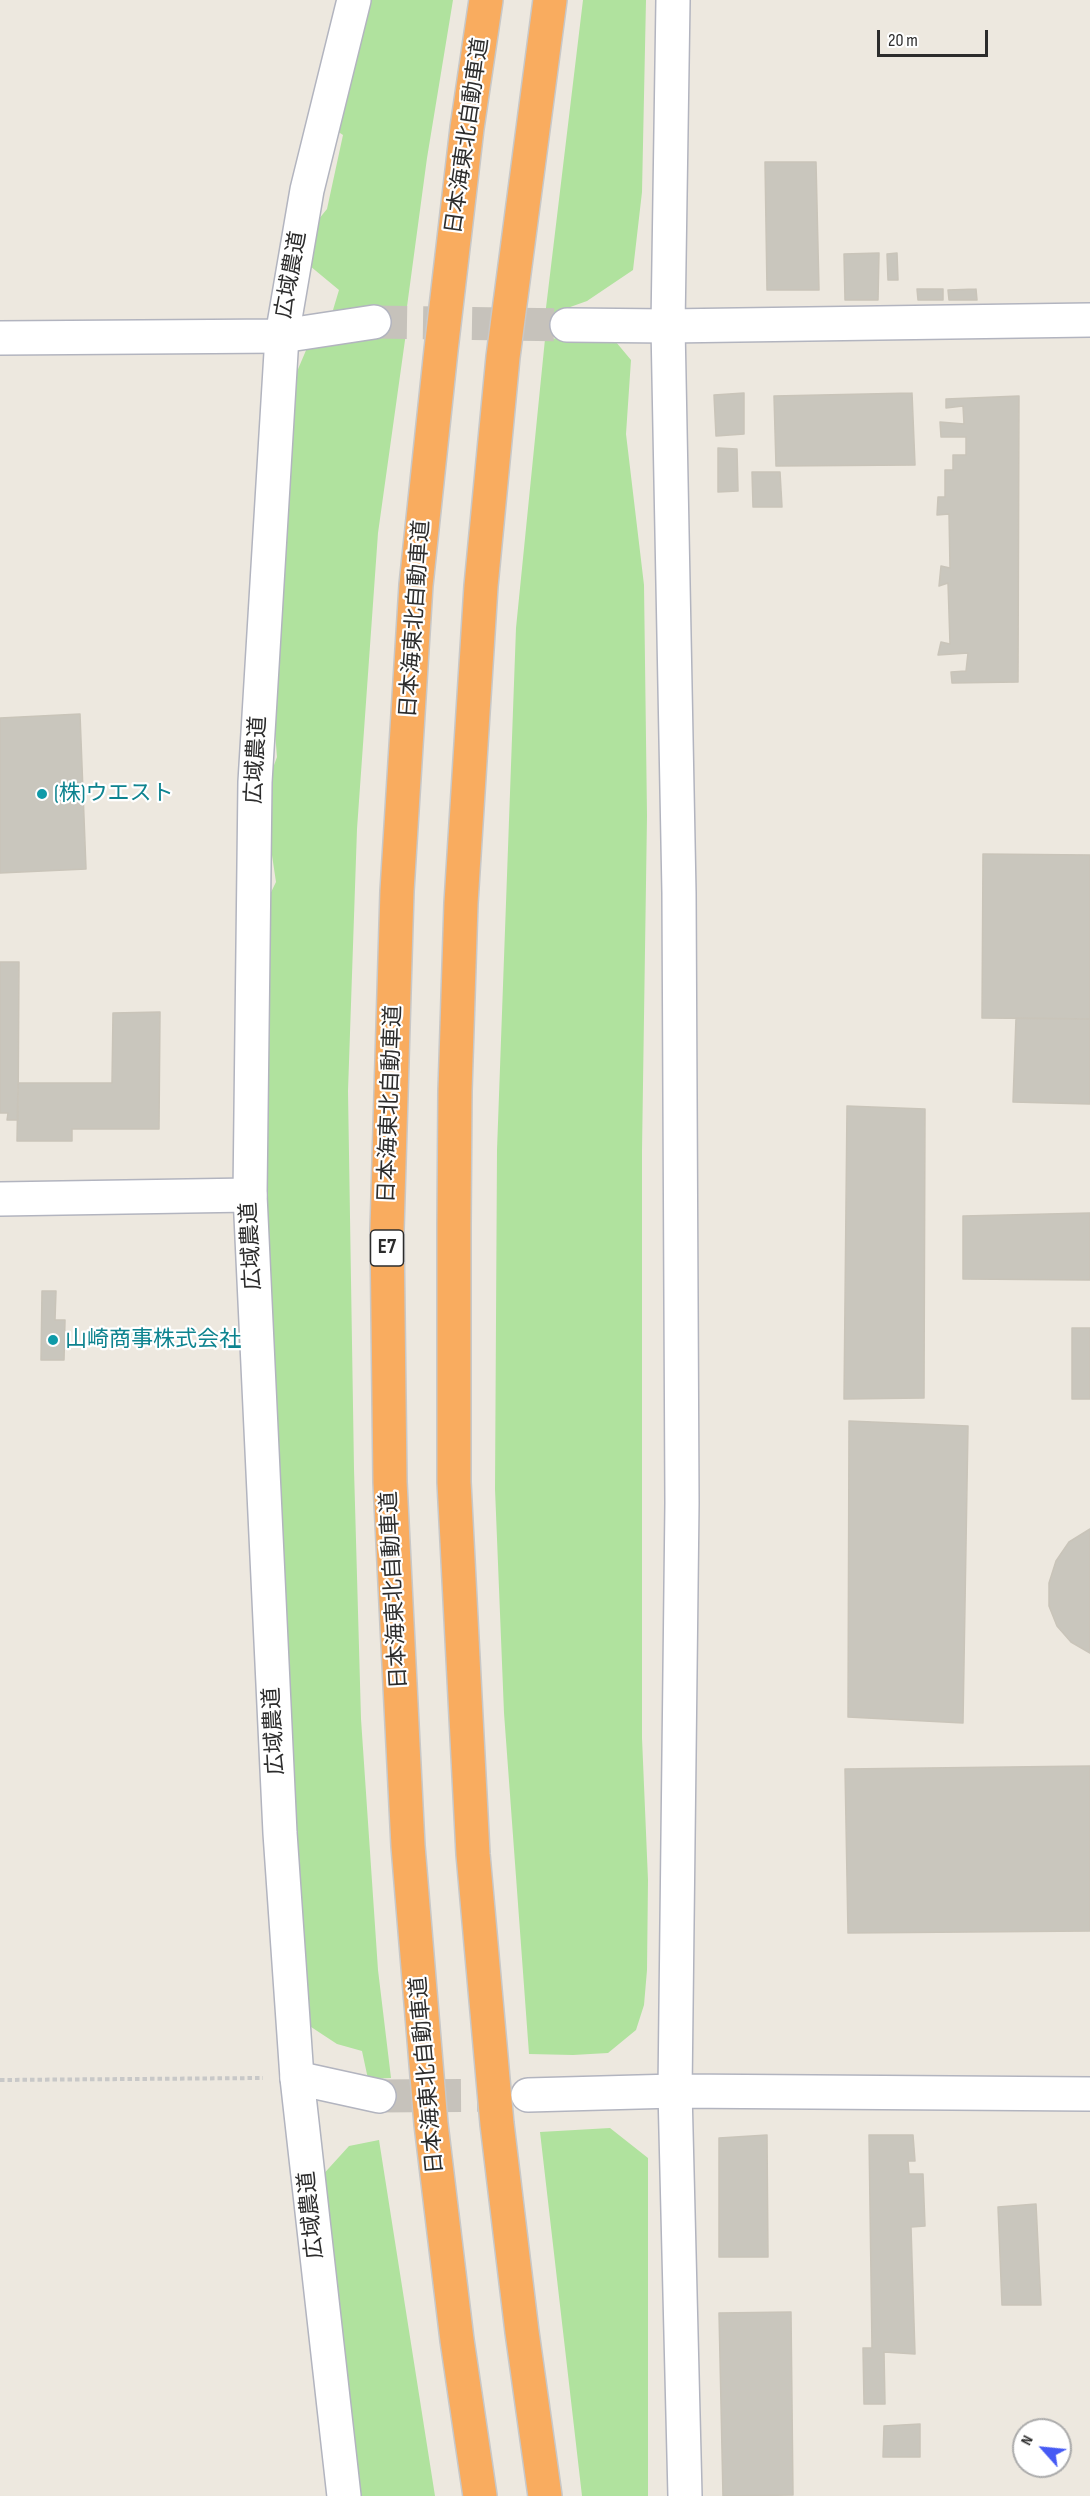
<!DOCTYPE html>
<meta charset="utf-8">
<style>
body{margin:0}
#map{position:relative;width:1090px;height:2496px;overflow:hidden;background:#ede8df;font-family:"Sofia Sans Condensed",sans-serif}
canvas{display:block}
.north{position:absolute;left:1012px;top:2418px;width:60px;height:60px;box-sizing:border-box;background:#fff;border:2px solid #ababab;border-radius:50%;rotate:297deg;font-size:16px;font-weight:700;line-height:24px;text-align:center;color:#2c2c2c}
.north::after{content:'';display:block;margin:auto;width:21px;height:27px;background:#465af4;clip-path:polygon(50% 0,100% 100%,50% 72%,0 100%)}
.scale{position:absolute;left:877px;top:30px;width:111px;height:27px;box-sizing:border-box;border:3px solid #2c2c2c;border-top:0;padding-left:8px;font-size:18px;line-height:21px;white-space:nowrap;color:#2c2c2c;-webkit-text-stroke:4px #fff;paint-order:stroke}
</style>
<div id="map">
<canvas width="1090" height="2496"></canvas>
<div class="north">N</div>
<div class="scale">20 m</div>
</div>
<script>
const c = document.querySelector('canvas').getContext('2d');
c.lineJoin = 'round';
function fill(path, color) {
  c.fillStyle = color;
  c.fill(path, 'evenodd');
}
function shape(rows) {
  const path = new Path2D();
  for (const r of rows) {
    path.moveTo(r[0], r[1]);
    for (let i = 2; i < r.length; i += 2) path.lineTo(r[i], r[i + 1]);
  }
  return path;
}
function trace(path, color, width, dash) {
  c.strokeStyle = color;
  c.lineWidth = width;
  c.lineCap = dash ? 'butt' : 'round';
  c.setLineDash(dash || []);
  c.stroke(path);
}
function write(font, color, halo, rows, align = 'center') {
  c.font = font + ' "Sofia Sans Condensed","Noto Sans JP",sans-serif';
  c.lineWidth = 4.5;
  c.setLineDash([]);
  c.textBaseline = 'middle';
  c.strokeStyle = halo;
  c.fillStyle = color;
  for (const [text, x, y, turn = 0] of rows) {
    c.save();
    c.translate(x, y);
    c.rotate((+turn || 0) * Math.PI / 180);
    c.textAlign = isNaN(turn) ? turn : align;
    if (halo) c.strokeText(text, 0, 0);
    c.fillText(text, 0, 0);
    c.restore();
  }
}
const green = shape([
 [364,0,453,0,427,158,406,314,330,320,339,290,304,261,305,236,327,209,343,135,331,127],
 [583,0,646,0,642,192,633,270,587,301,545,316],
 [406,333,378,533,357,829,348,1091,354,1469,361,1719,378,1970,391,2078,368,2079,362,2051,337,2044,305,2023,275,1554,259,917,276,882,263,795,277,757,270,672,287,395,307,348,340,335],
 [562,338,616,342,631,360,626,434,644,585,647,816,642,1151,642,1738,648,1880,647,1970,644,2005,636,2030,608,2053,573,2055,529,2054,504,1713,495,1489,497,1150,516,628,545,339],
 [610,2128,648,2158,648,2496,582,2496,540,2132],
 [379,2140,435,2496,352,2496,319,2179,349,2146]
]);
const building = shape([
 [765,162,816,162,819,290,767,290,765,162],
 [879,253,878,300,845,300,844,254,879,253],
 [897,253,898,280,888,280,887,254,897,253],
 [917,289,943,289,943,300,918,300,917,289],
 [976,289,977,300,949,300,948,290,976,289],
 [744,393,744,434,716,436,714,395,744,393],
 [912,393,915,465,776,466,774,396,912,393],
 [1019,396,1018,682,952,683,951,672,966,671,968,653,938,655,941,642,950,644,948,583,939,586,941,566,950,568,949,514,937,515,938,497,945,497,945,470,953,470,953,455,966,455,966,437,941,437,940,422,964,424,963,406,946,408,946,399,1019,396],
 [718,448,737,449,738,491,718,492,718,448],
 [752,472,780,472,782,507,753,507,752,472],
 [80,714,86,869,0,873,0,718,80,714],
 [983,854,1090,855,1090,1019,982,1018,983,854],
 [0,962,19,962,18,1120,7,1120,8,1113,0,1113,0,962],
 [160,1012,159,1129,72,1129,72,1141,17,1141,18,1083,112,1083,113,1013,160,1012],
 [1016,1018,1090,1019,1090,1104,1013,1102,1016,1018],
 [847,1106,925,1109,924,1398,844,1399,847,1106],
 [1090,1213,1090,1280,963,1279,963,1216,1090,1213],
 [42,1291,56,1291,55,1320,65,1320,64,1360,41,1360,42,1291],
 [1072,1328,1090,1328,1090,1399,1072,1399,1072,1328],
 [849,1421,968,1426,963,1723,848,1717,849,1421],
 [1090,1529,1090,1653,1071,1642,1057,1626,1049,1606,1049,1583,1056,1561,1069,1542,1090,1529],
 [1090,1766,1090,1931,848,1933,845,1769,1090,1766],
 [767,2135,768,2257,719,2257,719,2138,767,2135],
 [869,2135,913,2135,915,2161,908,2161,909,2174,923,2174,925,2226,911,2227,915,2354,884,2352,885,2404,864,2404,863,2348,872,2348,869,2135],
 [1036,2204,1041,2305,1002,2305,998,2207,1036,2204],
 [791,2312,793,2495,723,2496,719,2313,791,2312],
 [920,2424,920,2457,883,2457,884,2426,920,2424]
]);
const minorTunnel = shape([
 [374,322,567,325],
 [379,2096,524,2095]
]);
const path = shape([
 [0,2080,263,2078]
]);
const minor = shape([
 [567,325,668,326,1090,320],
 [0,338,282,336,374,322],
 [0,1199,250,1195],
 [297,2078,379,2096],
 [528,2095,675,2091]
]);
const tertiary = shape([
 [673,0,668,326,679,893,682,1503,675,2091,685,2496],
 [675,2091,1090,2094],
 [344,2496,297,2078,280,1833,250,1195,255,782,282,336,307,190,354,0]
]);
const motorway = shape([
 [480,2496,457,2340,431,2124,408,1846,390,1482,387,1230,397,891,416,585,441,350,467,128,486,0],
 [545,2496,522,2332,497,2124,473,1854,454,1482,454,1224,455,1091,461,903,481,586,503,357,550,0]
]);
const markers = [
 [42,794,6,"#0f9aa8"],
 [53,1340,6,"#0f9aa8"]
];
const shields = [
 [387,1248,33]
];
const shieldNames = [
 ["E7",387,1248]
];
const streetNames = [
 ["日本海東北自動車道",468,136,-82],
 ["広域農道",292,275,-80],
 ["日本海東北自動車道",416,619,-86],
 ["広域農道",257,760,-87],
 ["日本海東北自動車道",391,1104,-88],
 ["広域農道",252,1246,-93],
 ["日本海東北自動車道",395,1590,-93],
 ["広域農道",275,1731,-93],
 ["日本海東北自動車道",428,2075,-95],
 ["広域農道",312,2215,-96]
];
const cultureNames = [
 ["(株)ウエスト",54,794],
 ["山崎商事株式会社",65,1340]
];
fill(green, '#b0e29e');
fill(building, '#c9c6bd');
trace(building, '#c9c4b9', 1.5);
trace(minorTunnel, '#c6c2bb', 33, [33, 16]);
trace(minor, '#b2b4bf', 36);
trace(tertiary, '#b2b4bf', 36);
trace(motorway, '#c8c8c8', 36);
trace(path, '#c8c8c8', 4, [4.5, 3]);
trace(minor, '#fff', 33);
trace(tertiary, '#fff', 33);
trace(motorway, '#f9ac5f', 33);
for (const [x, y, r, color] of markers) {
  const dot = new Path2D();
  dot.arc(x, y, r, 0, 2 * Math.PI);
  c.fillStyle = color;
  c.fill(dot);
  trace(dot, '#fff', 2);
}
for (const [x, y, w] of shields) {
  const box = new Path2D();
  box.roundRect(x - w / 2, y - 18, w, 36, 4.5);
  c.fillStyle = '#fff';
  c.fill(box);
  trace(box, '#2c2c2c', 1.5);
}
write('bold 21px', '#2c2c2c', null, shieldNames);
write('22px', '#2c2c2c', '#fff', streetNames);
write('22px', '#0d838f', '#fff', cultureNames, 'left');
</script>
